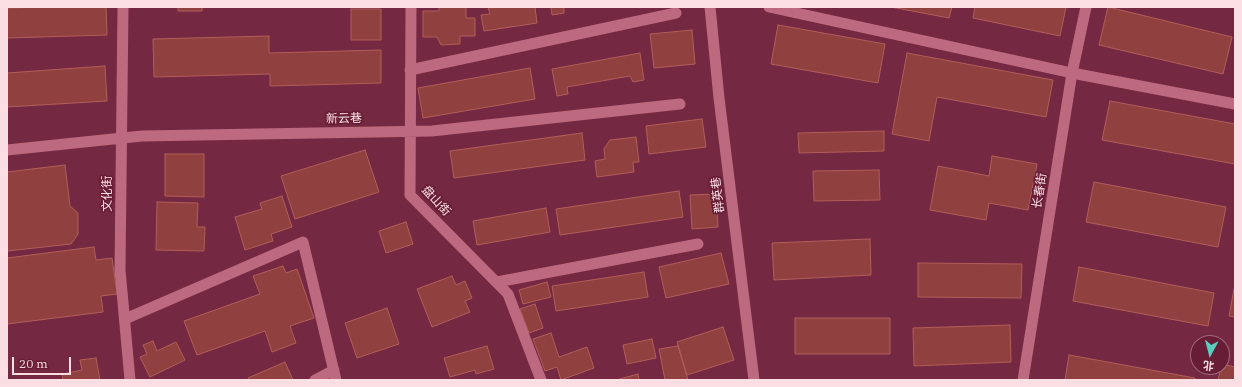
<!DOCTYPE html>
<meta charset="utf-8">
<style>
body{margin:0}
#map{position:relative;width:1242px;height:387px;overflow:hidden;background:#752841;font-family:"IBM Plex Serif","Noto Sans SC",serif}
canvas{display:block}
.frame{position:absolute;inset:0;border:8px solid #fbdee4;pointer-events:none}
.north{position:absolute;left:1190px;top:335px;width:40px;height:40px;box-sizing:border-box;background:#681d36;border:1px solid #a36a7c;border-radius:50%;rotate:187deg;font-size:11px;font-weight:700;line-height:16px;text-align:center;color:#fbdee4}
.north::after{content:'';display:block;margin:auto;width:14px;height:18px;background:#59cebf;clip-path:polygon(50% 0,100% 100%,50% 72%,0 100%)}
.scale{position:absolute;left:12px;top:357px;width:59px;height:18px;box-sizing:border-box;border:2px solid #fbdee4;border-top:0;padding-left:5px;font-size:12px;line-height:14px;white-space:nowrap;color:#fbdee4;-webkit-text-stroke:3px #681d36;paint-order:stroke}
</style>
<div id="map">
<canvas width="1242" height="387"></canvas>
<div class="frame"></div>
<div class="north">北</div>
<div class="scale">20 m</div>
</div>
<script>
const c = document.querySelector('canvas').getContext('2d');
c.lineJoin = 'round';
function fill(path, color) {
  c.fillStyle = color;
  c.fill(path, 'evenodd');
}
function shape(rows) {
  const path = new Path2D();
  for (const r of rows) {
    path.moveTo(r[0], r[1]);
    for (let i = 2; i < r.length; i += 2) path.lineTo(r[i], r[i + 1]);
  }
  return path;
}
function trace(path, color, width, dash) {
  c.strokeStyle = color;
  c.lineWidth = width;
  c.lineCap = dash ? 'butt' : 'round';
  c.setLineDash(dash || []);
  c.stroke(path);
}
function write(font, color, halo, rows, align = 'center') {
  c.font = font + ' "IBM Plex Serif","Noto Sans SC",serif';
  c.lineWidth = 3.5;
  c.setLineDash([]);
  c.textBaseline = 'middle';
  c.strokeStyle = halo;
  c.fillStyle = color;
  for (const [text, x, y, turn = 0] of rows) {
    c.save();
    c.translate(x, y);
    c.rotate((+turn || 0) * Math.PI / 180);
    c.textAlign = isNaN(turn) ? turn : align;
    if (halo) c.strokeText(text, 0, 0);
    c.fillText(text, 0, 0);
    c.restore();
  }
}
const building = shape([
 [52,7,106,7,107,35,7,38,7,8,52,7],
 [178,7,202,7,202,11,178,11,178,7],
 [439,7,466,7,466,18,475,18,475,36,460,36,460,44,441,45,437,37,423,37,423,11,439,11,439,7],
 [488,7,535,7,537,23,484,31,481,15,490,14,488,7],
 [551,7,564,7,564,13,552,15,551,7],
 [891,7,952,7,949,18,891,7],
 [975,7,1066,7,1060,36,973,18,975,7],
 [1108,7,1232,37,1223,74,1099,45,1108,7],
 [351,9,381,9,381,40,351,40,351,9],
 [778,25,885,44,878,83,771,64,778,25],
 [692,30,695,64,654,68,650,34,692,30],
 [269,36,269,53,381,50,381,83,270,86,270,74,154,77,153,39,269,36],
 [640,53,644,80,633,82,630,76,567,87,568,94,557,96,552,69,640,53],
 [907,53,1053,80,1046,117,937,97,929,141,892,134,907,53],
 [105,66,107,101,7,107,7,73,105,66],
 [530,68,535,99,423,118,418,88,530,68],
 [1110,101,1235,124,1235,164,1102,140,1110,101],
 [702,119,706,147,649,154,646,126,702,119],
 [884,131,884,151,799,153,798,133,884,131],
 [582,133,585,160,454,178,450,151,582,133],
 [636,137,639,162,633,162,634,172,597,177,595,161,605,159,604,149,610,140,636,137],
 [365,150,379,192,295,219,281,176,365,150],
 [165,154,204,154,204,197,165,196,165,154],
 [992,156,1037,164,1028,210,989,203,986,220,930,210,938,166,989,176,992,156],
 [65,165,70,206,78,213,78,234,71,244,7,251,7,172,65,165],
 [879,170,880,200,814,201,813,171,879,170],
 [1094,182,1226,207,1218,247,1086,222,1094,182],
 [679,191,683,217,560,235,556,209,679,191],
 [716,194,718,227,692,229,690,195,716,194],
 [282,196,292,227,271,234,273,241,245,250,235,217,262,209,260,203,282,196],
 [157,202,198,203,197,227,205,227,204,251,156,250,157,202],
 [546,208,550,232,477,245,473,221,546,208],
 [406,222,413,244,386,253,379,231,406,222],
 [870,239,871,275,774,280,772,243,870,239],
 [94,247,96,260,112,258,117,294,101,296,103,312,7,324,7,258,94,247],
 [721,253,729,284,666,298,659,267,721,253],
 [918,263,1022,264,1021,298,918,297,918,263],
 [283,266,286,273,297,269,314,318,290,326,296,343,272,352,265,331,197,355,184,321,260,294,253,276,283,266],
 [1079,267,1214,293,1208,326,1073,301,1079,267],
 [644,272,648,297,556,311,552,286,644,272],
 [452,276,456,285,465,281,472,298,465,301,470,312,432,327,417,289,452,276],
 [547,282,551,297,523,304,519,290,547,282],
 [1234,289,1235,289,1235,317,1229,316,1234,289],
 [535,304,543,328,529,333,520,309,535,304],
 [387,308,399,344,357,358,345,323,387,308],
 [795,318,890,318,890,354,795,354,795,318],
 [1010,325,1011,362,914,366,913,328,1010,325],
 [723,327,734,360,687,375,677,342,723,327],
 [551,333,559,357,587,347,594,368,561,380,557,367,545,371,533,339,551,333],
 [652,339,656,358,627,364,623,345,652,339],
 [153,341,157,351,176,342,185,360,150,377,140,357,147,354,143,345,153,341],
 [487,346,494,369,476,374,475,370,450,377,444,358,487,346],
 [678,346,688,380,665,380,659,349,678,346],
 [1069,355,1195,378,1195,380,1065,380,1069,355],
 [96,358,100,380,63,380,62,374,82,370,80,360,96,358],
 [285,362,293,380,249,380,248,378,285,362],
 [1222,364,1235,367,1235,380,1218,380,1222,364],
 [638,374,639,380,616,380,638,374]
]);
const service = shape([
 [769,7,1072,73,1235,104],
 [410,70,676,13]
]);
const minor = shape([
 [123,7,120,270,130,380],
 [411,7,410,195,508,294,541,380],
 [710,7,719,98,754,380],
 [7,150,142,136,432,131,680,104],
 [497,282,698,244],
 [125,319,303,242,336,380],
 [315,380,334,370],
 [1023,380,1072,73,1086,7]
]);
const streetNames = [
 ["新云巷",344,119,-1],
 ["长春街",1040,191,-81],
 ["文化街",108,194,-90],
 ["群英巷",718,195,-97],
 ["盘山街",436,201,47]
];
fill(building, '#90403e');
trace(building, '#b15e5a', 1);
trace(service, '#bd6980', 11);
trace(minor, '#bd6980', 11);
write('12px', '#fbdee4', '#681d36', streetNames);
</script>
